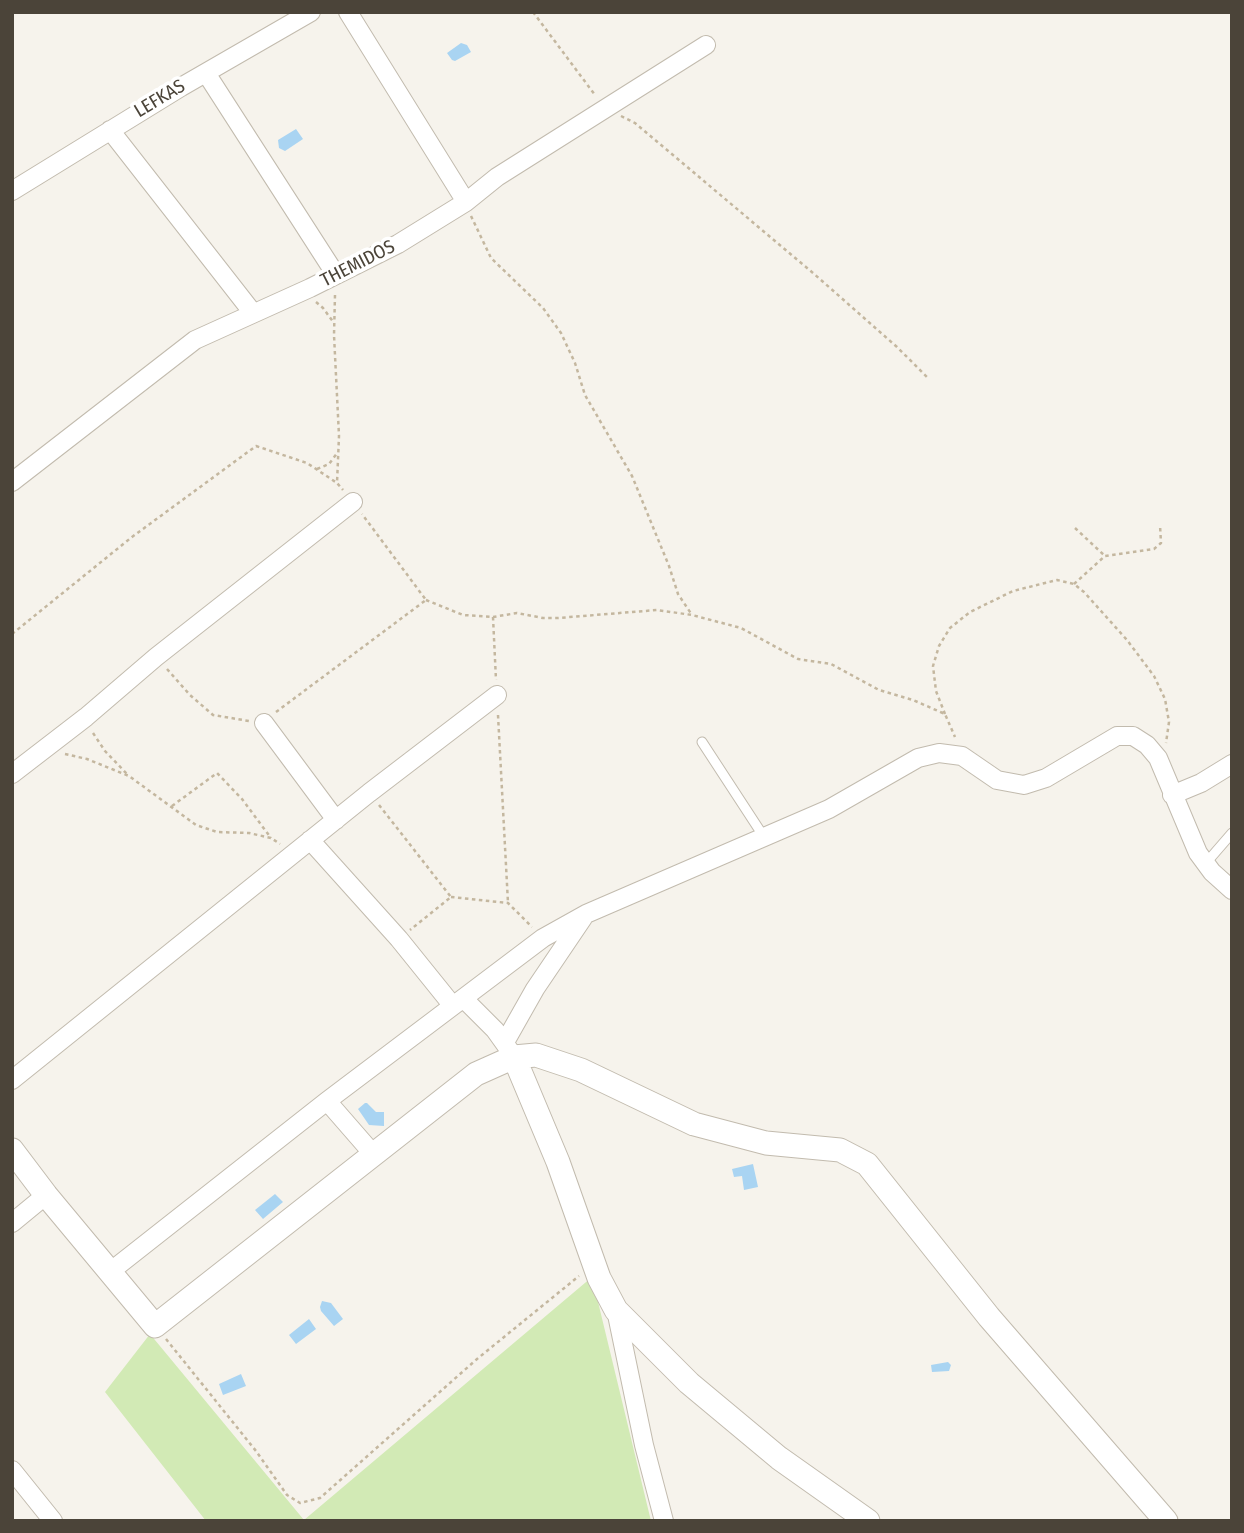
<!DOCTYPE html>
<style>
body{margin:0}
#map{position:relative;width:1244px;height:1533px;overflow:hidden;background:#f6f3ec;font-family:"Fira Sans Condensed",sans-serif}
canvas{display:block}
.frame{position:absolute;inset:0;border:14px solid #4b4439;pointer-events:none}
</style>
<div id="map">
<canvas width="1244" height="1533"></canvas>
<div class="frame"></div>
</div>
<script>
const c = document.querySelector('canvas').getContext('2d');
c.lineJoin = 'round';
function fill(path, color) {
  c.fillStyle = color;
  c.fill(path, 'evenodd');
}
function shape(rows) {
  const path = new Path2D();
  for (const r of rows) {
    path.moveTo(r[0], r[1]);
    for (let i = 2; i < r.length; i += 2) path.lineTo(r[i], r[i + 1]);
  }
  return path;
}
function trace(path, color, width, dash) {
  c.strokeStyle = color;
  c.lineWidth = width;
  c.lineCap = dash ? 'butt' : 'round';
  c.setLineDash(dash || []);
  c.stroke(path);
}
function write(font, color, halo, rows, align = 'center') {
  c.font = font + ' "Fira Sans Condensed",sans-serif';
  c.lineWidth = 7;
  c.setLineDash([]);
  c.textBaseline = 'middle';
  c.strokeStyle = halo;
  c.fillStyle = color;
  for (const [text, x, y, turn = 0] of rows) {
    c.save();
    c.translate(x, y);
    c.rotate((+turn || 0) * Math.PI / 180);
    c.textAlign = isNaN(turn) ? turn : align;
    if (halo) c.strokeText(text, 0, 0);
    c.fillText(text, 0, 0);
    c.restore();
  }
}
const green = shape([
 [592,1277,651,1521,206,1521,105,1392,150,1334,304,1520]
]);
const water = shape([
 [461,43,467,45,471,52,455,61,452,60,447,53],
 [296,129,303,139,285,151,279,148,278,140],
 [365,1103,367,1103,376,1112,384,1112,384,1126,369,1125,358,1109],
 [753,1164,758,1187,744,1190,742,1176,734,1177,732,1169],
 [275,1194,283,1202,263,1219,255,1210],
 [322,1301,331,1303,343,1319,334,1326,321,1311,320,1307],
 [309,1319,316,1329,296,1344,289,1335],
 [948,1362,951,1365,949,1371,932,1372,931,1365],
 [241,1374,246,1386,223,1395,219,1384]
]);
const path = shape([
 [533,12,595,95],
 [621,116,635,123,813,273,897,347,927,377],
 [471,216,491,258,543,308,561,333,575,363,585,395,632,476,669,566,678,594,692,615],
 [335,295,334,335,339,436,337,483,343,490],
 [316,302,323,308,334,323],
 [317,469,329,464,338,452],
 [1075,528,1105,556],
 [1074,584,1105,556,1154,549,1161,543,1160,525],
 [426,600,463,615,493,617,517,613,543,618,558,618,657,610,692,615,741,628,798,659,831,664,879,690,913,700,945,714,955,737],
 [493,617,496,680],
 [12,634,132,537,256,446,307,463,337,483],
 [167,669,190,695,213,715,249,721],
 [276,712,426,600,362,514],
 [945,714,936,691,933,666,939,646,950,628,970,612,1013,591,1057,580,1074,584,1084,592,1127,640,1154,676,1165,699,1169,722,1166,743],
 [498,715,508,903],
 [93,733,105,751,127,774],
 [65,754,87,759,129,776,196,825,217,832,249,833,271,838,280,844],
 [379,805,451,897,410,930],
 [172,806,217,773,242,799,271,838],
 [451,897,508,903,532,927],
 [166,1339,256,1451,287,1495,300,1503,320,1498,477,1359,579,1276]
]);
const service = shape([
 [702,742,764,837],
 [1206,863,1232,833]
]);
const minor = shape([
 [348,12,466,202],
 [206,73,336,275],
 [110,130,253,313],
 [12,191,181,87,311,12],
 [12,482,195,340,310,288,398,244,466,202,497,177,706,45],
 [264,723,336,820],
 [12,774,86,717,156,657,353,502],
 [1172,795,1201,783,1232,764],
 [310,840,399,939,453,1006],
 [464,999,495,1030,510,1051],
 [505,1042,535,989,583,918],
 [12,1080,369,793,497,695],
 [327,1101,374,1155],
 [12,1223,46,1195],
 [111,1271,327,1101,543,938,586,914,829,809,918,758,939,753,962,756,997,780,1024,785,1046,778,1117,736,1133,736,1147,745,1158,758,1198,853,1212,872,1232,890],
 [616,1310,644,1445,664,1521],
 [12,1470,53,1521]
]);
const tertiary = shape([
 [514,1057,536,1055,581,1070,694,1124,766,1143,840,1150,867,1164,989,1317,1166,1521],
 [12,1150,46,1195,155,1326,476,1074,514,1057,558,1162,599,1278,616,1310,689,1383,779,1458,868,1521]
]);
const streetNames = [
 ["LEFKAS",160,99,-31],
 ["THEMIDOS",358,264,-27]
];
fill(green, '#d2eab5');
fill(water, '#a9d4f2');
trace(service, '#c2bbae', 11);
trace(minor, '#c2bbae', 20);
trace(tertiary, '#c2bbae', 25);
trace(path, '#c4b79f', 2.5, [3.5, 3.5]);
trace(service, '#fff', 9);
trace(minor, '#fff', 18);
trace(tertiary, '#fff', 23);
write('19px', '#4b4439', '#fff', streetNames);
</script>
